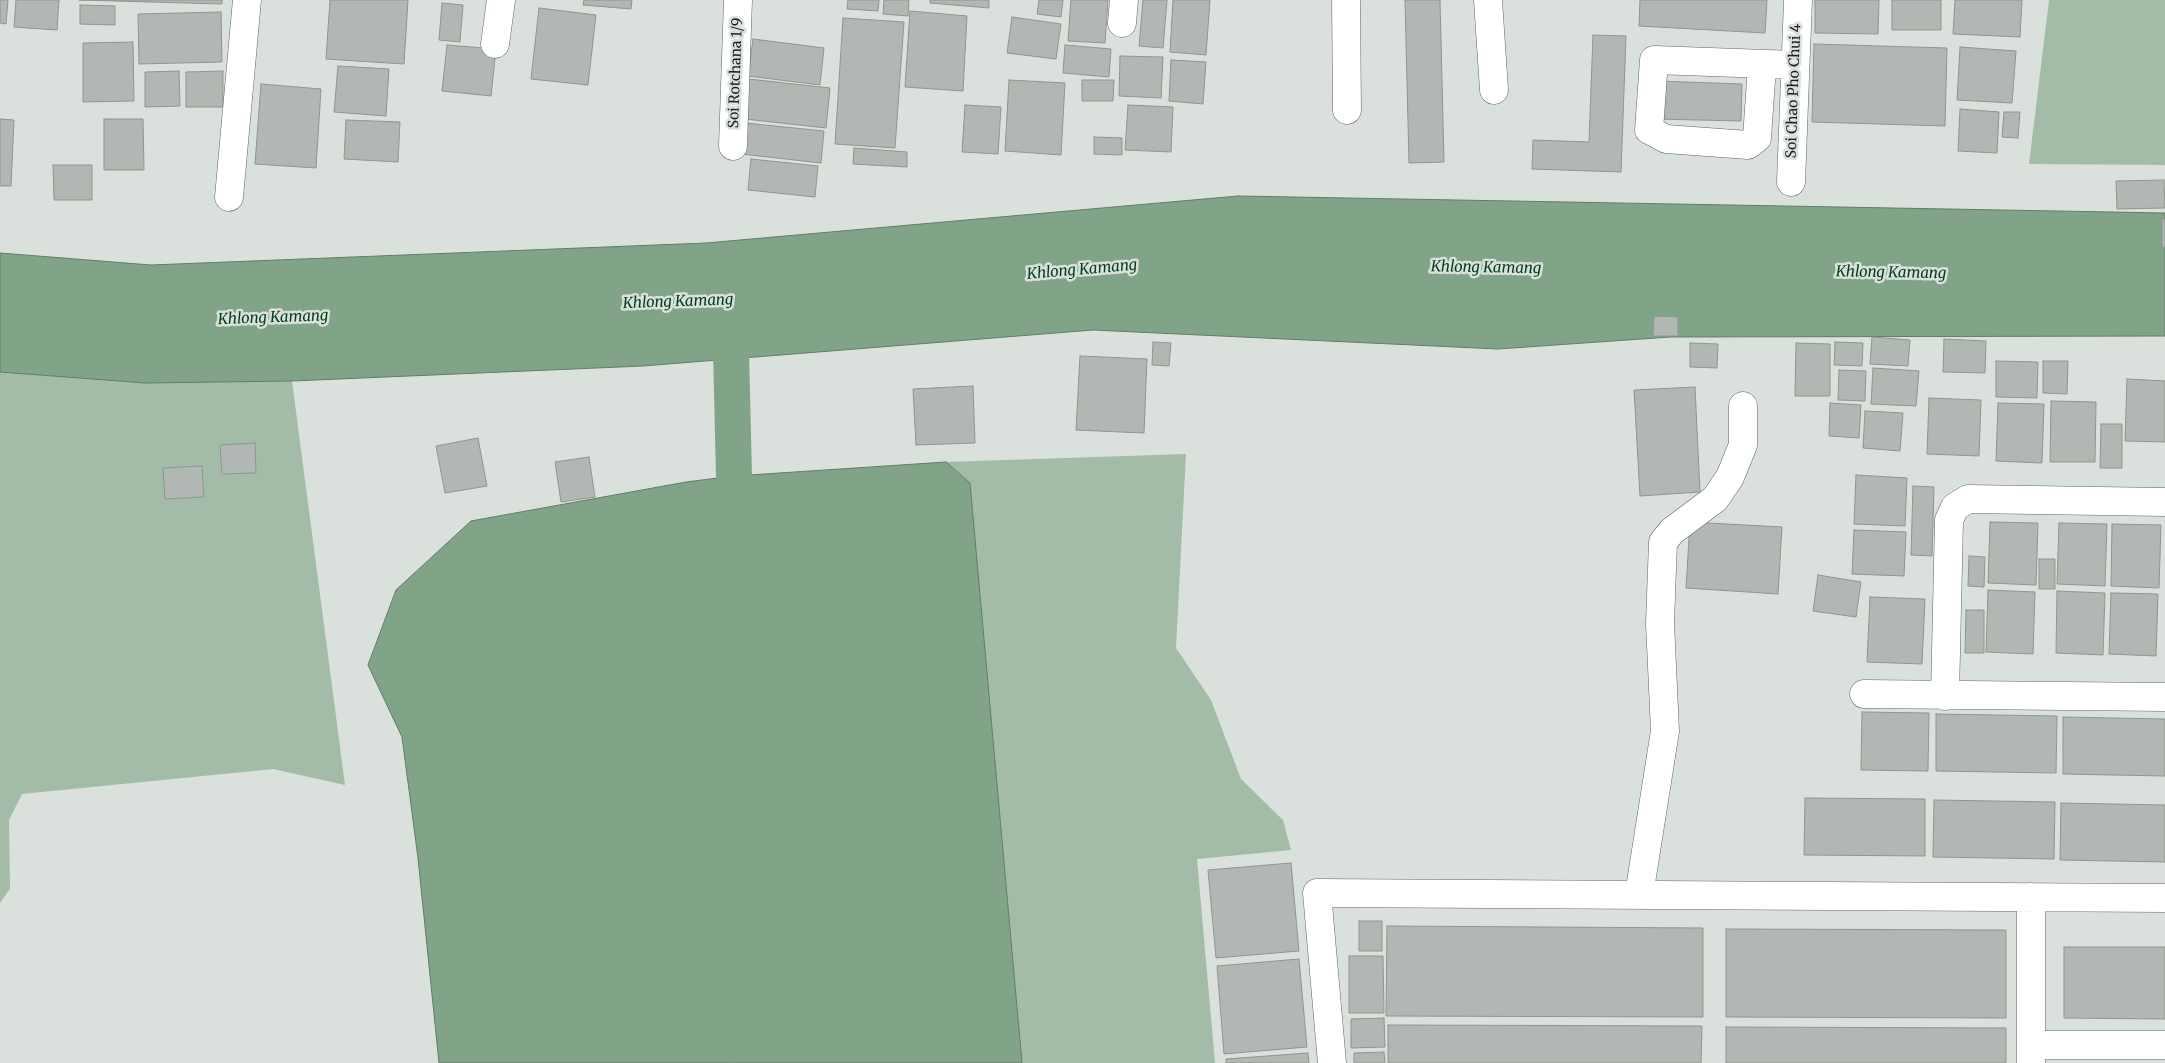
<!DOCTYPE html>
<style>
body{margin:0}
canvas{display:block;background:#dae0db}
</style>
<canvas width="2165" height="1063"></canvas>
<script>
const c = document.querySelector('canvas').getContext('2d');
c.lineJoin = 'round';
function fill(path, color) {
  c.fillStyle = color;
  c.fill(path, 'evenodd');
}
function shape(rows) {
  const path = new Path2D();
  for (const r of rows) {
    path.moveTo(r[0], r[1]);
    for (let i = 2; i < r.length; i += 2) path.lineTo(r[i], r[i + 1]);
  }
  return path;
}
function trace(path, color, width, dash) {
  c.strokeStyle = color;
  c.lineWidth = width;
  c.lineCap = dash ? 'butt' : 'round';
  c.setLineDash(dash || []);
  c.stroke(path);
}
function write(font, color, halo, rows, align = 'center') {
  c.font = font + ' Merriweather,serif';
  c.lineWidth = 5;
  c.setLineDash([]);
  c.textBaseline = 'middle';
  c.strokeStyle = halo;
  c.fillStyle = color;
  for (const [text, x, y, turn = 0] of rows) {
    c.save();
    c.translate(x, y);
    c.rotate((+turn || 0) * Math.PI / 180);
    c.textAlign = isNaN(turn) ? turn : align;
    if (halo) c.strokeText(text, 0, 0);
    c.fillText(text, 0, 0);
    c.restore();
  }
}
const green = shape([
 [2049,0,2165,0,2165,165,2029,164],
 [0,372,145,383,292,381,345,785,273,769,22,794,9,820,10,889,0,903],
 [1186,454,1176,648,1211,700,1241,779,1283,820,1291,850,1197,859,1215,1063,1022,1063,970,483,946,462]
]);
const water = shape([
 [1238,196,2165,213,2165,336,1670,337,1498,349,1093,330,643,366,292,381,145,383,0,372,0,253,151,265,706,243,1238,196],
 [946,462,970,483,1022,1063,439,1063,418,858,402,737,368,665,396,590,471,521,686,482,734,476,946,462]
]);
const canal = shape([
 [730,309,734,476]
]);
const building = shape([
 [0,0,8,0,6,24,0,23,0,0],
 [16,0,59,0,57,30,14,27,16,0],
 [79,0,222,0,222,4,79,0],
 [330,0,408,0,404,64,326,59,330,0],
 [584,0,632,0,631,9,583,5,584,0],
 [848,0,879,0,878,11,847,9,848,0],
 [884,0,909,0,908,16,883,14,884,0],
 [930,0,989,0,989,8,930,3,930,0],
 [1039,0,1063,0,1061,17,1037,14,1039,0],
 [1071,0,1108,0,1105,43,1068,41,1071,0],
 [1143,0,1167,0,1163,48,1139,46,1143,0],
 [1173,0,1210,0,1206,55,1170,52,1173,0],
 [1405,0,1440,0,1444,162,1409,163,1405,0],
 [1640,0,1767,0,1765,33,1639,26,1640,0],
 [1815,0,1879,0,1878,34,1815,33,1815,0],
 [1892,0,1941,0,1941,30,1892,30,1892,0],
 [1955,0,2022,0,2020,37,1953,34,1955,0],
 [442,3,463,5,460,42,439,40,442,3],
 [80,5,115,6,115,25,80,24,80,5],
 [539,8,596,15,588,85,531,79,539,8],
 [910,11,967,16,963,91,905,87,910,11],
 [221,12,222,62,139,64,138,14,221,12],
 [1012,17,1061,24,1056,59,1007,53,1012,17],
 [843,18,904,22,895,148,835,144,843,18],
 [1593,35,1626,36,1621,172,1532,169,1533,140,1589,142,1593,35],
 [753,39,824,48,820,85,748,76,753,39],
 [133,42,134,101,83,102,83,43,133,42],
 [1814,44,1947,48,1945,126,1812,122,1814,44],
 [447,45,496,49,491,96,442,91,447,45],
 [1065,45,1111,49,1109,77,1063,73,1065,45],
 [1960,47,2016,51,2012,103,1957,100,1960,47],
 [1120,56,1163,57,1161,98,1119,96,1120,56],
 [1171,60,1206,62,1203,104,1169,101,1171,60],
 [338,66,389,69,386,116,334,112,338,66],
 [179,71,180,106,145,107,145,72,179,71],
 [223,71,223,107,186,107,186,72,223,71],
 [749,79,830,88,826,128,745,119,749,79],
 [1009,80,1065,83,1061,155,1005,151,1009,80],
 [1082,80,1114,80,1113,101,1082,101,1082,80],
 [1658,81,1742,84,1741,121,1656,119,1658,81],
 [261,84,321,89,316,168,255,164,261,84],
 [965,105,1001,107,998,154,962,152,965,105],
 [1128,105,1173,107,1171,152,1125,150,1128,105],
 [1960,109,1999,112,1997,153,1958,151,1960,109],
 [2004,112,2020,112,2018,138,2002,137,2004,112],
 [0,119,14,120,11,186,0,186,0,119],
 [104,119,143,119,144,170,104,170,104,119],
 [346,120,400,122,398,162,344,159,346,120],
 [745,123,824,131,821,163,741,154,745,123],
 [1094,137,1122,138,1122,155,1094,154,1094,137],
 [854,148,907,152,907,167,853,164,854,148],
 [751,159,818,166,815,197,748,190,751,159],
 [53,165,92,165,92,200,54,200,53,165],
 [2164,180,2165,208,2117,209,2116,181,2164,180],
 [2162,219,2165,219,2165,247,2162,247,2162,219],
 [1654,316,1678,317,1678,336,1653,336,1654,316],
 [1872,337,1910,340,1908,366,1870,364,1872,337],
 [1944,339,1986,341,1985,373,1943,372,1944,339],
 [1153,342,1171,343,1169,366,1152,365,1153,342],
 [1835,342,1863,343,1862,366,1834,365,1835,342],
 [1690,343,1718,344,1717,368,1690,367,1690,343],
 [1796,343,1830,344,1830,396,1795,396,1796,343],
 [1080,356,1147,359,1144,433,1076,430,1080,356],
 [1996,361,2038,362,2037,398,1996,397,1996,361],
 [2043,361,2068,361,2067,394,2043,393,2043,361],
 [1873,368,1919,371,1916,406,1871,404,1873,368],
 [1839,370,1866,371,1865,401,1838,400,1839,370],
 [2127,379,2165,381,2165,442,2125,441,2127,379],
 [973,386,975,443,916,445,913,389,973,386],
 [1695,387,1700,492,1640,496,1634,390,1695,387],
 [1929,398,1981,400,1979,456,1927,454,1929,398],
 [2051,401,2096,402,2095,462,2050,462,2051,401],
 [1830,403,1861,405,1859,438,1829,436,1830,403],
 [1998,403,2044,404,2042,463,1996,461,1998,403],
 [1865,411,1903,413,1900,451,1863,448,1865,411],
 [2101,424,2122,424,2122,468,2100,468,2101,424],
 [478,438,487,486,445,493,436,446,478,438],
 [255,443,256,473,222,474,220,445,255,443],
 [589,457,595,497,561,502,555,462,589,457],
 [202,466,204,497,165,499,163,468,202,466],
 [1856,475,1907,478,1905,526,1854,524,1856,475],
 [1913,486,1934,487,1932,556,1911,555,1913,486],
 [1690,522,1782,527,1778,594,1686,588,1690,522],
 [1990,522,2038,523,2036,585,1988,583,1990,522],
 [2059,523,2107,524,2105,586,2057,584,2059,523],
 [2112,524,2161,525,2159,588,2111,586,2112,524],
 [1854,530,1906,532,1904,576,1852,574,1854,530],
 [1969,556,1985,557,1984,587,1968,586,1969,556],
 [2039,559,2055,559,2055,589,2039,589,2039,559],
 [1818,575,1861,582,1856,617,1813,611,1818,575],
 [1988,590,2035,592,2033,654,1986,652,1988,590],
 [2057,591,2105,593,2103,655,2056,653,2057,591],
 [2111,593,2158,594,2156,656,2109,654,2111,593],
 [1870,597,1925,599,1922,664,1867,662,1870,597],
 [1966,610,1984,610,1984,653,1965,653,1966,610],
 [1862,712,1929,713,1928,771,1861,770,1862,712],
 [1936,714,2057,716,2056,773,1936,771,1936,714],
 [2063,717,2165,719,2165,776,2063,774,2063,717],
 [1805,798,1925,799,1925,856,1804,855,1805,798],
 [1934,800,2055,802,2054,859,1933,857,1934,800],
 [2061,803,2165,805,2165,862,2060,860,2061,803],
 [1291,863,1299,951,1216,958,1208,870,1291,863],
 [1359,921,1382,921,1382,951,1359,951,1359,921],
 [1387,926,1703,928,1703,1017,1386,1016,1387,926],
 [1726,929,2006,930,2006,1018,1726,1017,1726,929],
 [2064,947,2165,947,2165,1019,2064,1018,2064,947],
 [1349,956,1383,956,1384,1013,1349,1013,1349,956],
 [1299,959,1307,1047,1224,1054,1217,966,1299,959],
 [1384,1018,1385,1047,1351,1048,1351,1019,1384,1018],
 [1388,1025,1702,1026,1701,1063,1388,1063,1388,1025],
 [1726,1027,2006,1028,2006,1063,1726,1063,1726,1027],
 [1384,1052,1385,1063,1354,1063,1354,1053,1384,1052],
 [1308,1053,1309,1063,1226,1063,1226,1059,1308,1053]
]);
const minor = shape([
 [1346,0,1347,110],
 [1488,0,1494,90],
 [1122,23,1124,0],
 [495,44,501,0],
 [1762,65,1757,138,1748,145,1666,139,1649,130,1654,60,1795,65],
 [733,146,738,0],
 [1791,182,1798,0],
 [229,197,247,0],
 [1864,694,2165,697],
 [1945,696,1949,520,1955,507,1968,499,2165,502],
 [1639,895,1665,731,1660,623,1663,542,1672,531,1715,499,1730,477,1743,445,1743,406],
 [2031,897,2031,1063],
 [2031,1045,2165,1045],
 [1332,1063,1317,893,2165,898]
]);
const streetNames = [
 ["Soi Rotchana 1/9",736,73,-88],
 ["Soi Chao Pho Chui 4",1794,91,-88]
];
const waterNames = [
 ["Khlong Kamang",1486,268,1],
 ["Khlong Kamang",1082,270,-5],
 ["Khlong Kamang",1891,273,1],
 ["Khlong Kamang",678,302,-2],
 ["Khlong Kamang",273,318,-2]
];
fill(green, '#a3bca8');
fill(water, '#81a488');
trace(water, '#627c68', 1);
trace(canal, '#81a488', 36);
fill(building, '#b1b7b2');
trace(building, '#909590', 1);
trace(minor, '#606561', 29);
trace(minor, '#fff', 28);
write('14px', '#1b1e1c', '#dae0db', streetNames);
write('italic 15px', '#003f1a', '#dae0db', waterNames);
</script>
